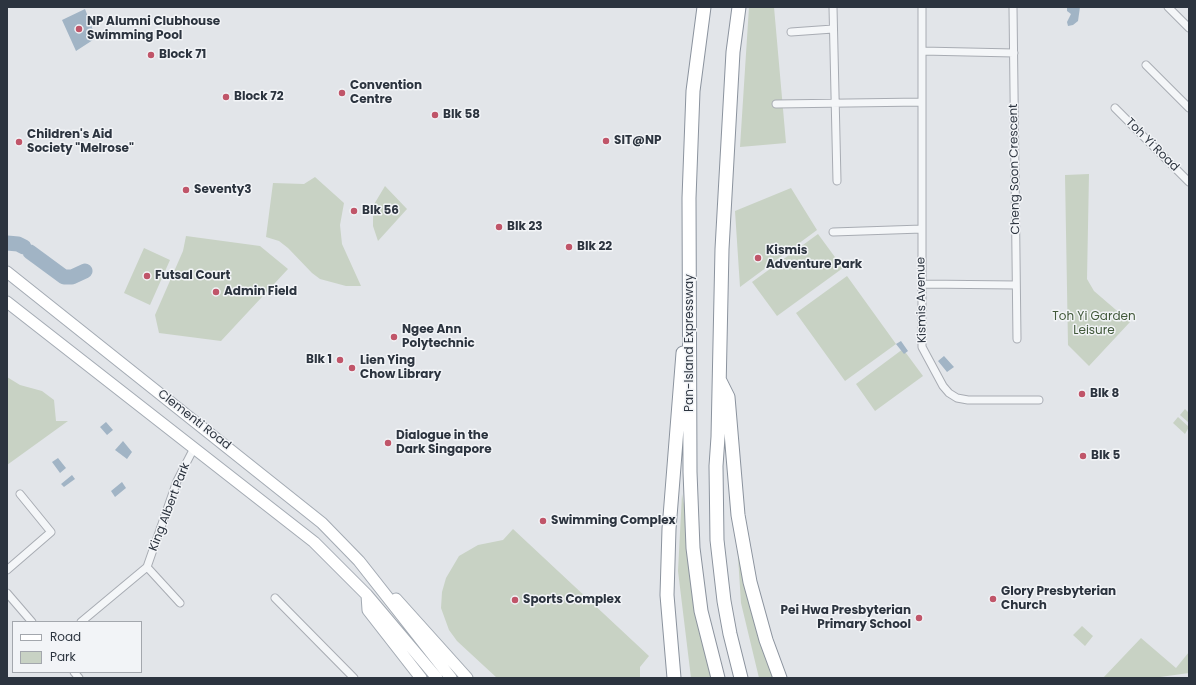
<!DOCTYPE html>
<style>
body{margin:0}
#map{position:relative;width:1196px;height:685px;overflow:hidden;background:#e2e5e9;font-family:Poppins,sans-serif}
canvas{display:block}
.frame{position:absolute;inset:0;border:8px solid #2c343f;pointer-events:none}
.legend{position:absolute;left:12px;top:621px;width:130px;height:52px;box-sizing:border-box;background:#f2f4f7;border:1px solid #a3a7ad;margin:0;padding:5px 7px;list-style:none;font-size:12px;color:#2c343f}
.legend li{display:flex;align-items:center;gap:8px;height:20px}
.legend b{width:20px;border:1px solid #a3a7ad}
</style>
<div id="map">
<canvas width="1196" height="685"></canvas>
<div class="frame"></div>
<ul class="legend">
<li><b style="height:5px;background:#fff"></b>Road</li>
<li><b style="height:11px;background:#c8d2c4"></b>Park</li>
</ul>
</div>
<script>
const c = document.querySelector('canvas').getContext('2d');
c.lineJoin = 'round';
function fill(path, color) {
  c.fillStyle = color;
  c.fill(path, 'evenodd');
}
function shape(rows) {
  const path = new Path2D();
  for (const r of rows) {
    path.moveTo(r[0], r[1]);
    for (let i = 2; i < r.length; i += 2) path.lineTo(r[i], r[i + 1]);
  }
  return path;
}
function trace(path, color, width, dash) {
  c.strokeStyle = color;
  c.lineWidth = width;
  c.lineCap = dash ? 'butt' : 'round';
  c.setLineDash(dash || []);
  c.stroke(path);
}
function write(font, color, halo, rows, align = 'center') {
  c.font = font + ' Poppins,sans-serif';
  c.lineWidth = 3;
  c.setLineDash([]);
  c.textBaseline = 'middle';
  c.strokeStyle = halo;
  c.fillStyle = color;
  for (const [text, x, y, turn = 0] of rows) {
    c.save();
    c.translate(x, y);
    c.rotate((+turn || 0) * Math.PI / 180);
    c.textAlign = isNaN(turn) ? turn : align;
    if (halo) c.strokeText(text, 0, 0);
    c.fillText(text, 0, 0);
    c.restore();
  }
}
const green = shape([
 [749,7,774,7,786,143,740,147],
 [1089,174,1087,279,1094,291,1130,322,1089,366,1068,345,1065,175],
 [315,177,344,203,340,225,342,244,361,286,346,286,320,279,312,273,288,248,279,241,266,237,273,183,304,184],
 [385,186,407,209,378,241,373,226,373,206],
 [791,188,817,230,740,287,735,211],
 [818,234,843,268,777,316,752,282],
 [186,236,260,246,288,269,221,341,159,333,155,315,183,251],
 [144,248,170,260,150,305,124,293],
 [847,276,896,344,845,381,796,313],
 [903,349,923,376,875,411,856,384],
 [7,377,20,385,42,391,54,400,56,421,68,421,7,465],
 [1185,409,1189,413,1189,423,1180,415],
 [1178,417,1189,427,1185,434,1173,423],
 [682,494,717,678,691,678,678,571],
 [736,526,774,678,759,678,741,603],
 [513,529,649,656,640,667,640,678,497,678,457,641,449,630,441,608,442,592,446,578,459,556,478,545,503,540],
 [1082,626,1093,636,1085,646,1073,635],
 [1141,638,1176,668,1189,652,1189,673,1153,678,1103,678]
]);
const water = shape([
 [1067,7,1080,7,1078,21,1073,25,1068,26,1067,22,1071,14,1067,11],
 [85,9,96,38,76,51,62,20],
 [901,341,908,351,904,354,896,344],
 [944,356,954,367,947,372,938,361],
 [106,422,113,430,107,435,100,427],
 [123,441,132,452,127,459,115,450],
 [58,458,66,468,60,473,52,462],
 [72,475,75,479,64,487,61,484],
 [122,482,126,488,115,497,111,491]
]);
const river = shape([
 [7,243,18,244,24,247],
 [30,252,64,277,72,277,85,271]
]);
const street = shape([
 [833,7,837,181],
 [922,7,922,347,943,386,949,393,957,398,968,400,1039,400],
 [1013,7,1017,339],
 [1168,7,1189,28],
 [791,32,833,29],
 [922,51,1014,53],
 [1146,65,1189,108],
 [776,104,922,102],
 [1115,108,1189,182],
 [833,232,922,229],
 [922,284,1016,285],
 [147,567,180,603],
 [7,570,51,532,20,494],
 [7,593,32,622],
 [275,598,354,678],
 [81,622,147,567,177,481,194,448],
 [74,672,79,678]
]);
const primary = shape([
 [7,272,322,523,359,561,451,678],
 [7,302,314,542,367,595,437,678],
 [367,595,368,610,421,678],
 [396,599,467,678]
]);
const highway = shape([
 [704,7,693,91,689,198,690,472,693,548,701,611,718,678],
 [739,7,733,52,722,249,718,437,716,466,717,540,724,601,730,634,741,678],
 [720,381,728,397,738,515,750,582,766,640,780,678],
 [674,678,667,595,669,529,683,353]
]);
const markers = [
 [79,29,4,"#c05569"],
 [151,55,4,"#c05569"],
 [342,93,4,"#c05569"],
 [226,97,4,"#c05569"],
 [435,115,4,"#c05569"],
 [606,141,4,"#c05569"],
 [19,142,4,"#c05569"],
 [186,190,4,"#c05569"],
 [354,211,4,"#c05569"],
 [499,227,4,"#c05569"],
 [569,247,4,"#c05569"],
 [758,258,4,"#c05569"],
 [147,276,4,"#c05569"],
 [216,292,4,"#c05569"],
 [394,337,4,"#c05569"],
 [340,360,4,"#c05569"],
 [352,368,4,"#c05569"],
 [1082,394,4,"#c05569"],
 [388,443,4,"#c05569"],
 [1083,456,4,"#c05569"],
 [543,521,4,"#c05569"],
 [993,599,4,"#c05569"],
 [515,600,4,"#c05569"],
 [919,618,4,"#c05569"]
];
const poiNames = [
 ["NP Alumni Clubhouse",87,22],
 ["Swimming Pool",87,36],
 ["Block 71",159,55],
 ["Convention",350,86],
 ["Centre",350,100],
 ["Block 72",234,97],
 ["Blk 58",443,115],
 ["Children's Aid",27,135],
 ["Society \"Melrose\"",27,149],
 ["SIT@NP",614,141],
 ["Seventy3",194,190],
 ["Blk 56",362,211],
 ["Blk 23",507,227],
 ["Blk 22",577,247],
 ["Kismis",766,251],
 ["Adventure Park",766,265],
 ["Futsal Court",155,276],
 ["Admin Field",224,292],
 ["Ngee Ann",402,330],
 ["Polytechnic",402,344],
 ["Blk 1",332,360,"right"],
 ["Lien Ying",360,361],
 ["Chow Library",360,375],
 ["Blk 8",1090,394],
 ["Dialogue in the",396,436],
 ["Dark Singapore",396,450],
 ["Blk 5",1091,456],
 ["Swimming Complex",551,521],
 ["Glory Presbyterian",1001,592],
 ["Church",1001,606],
 ["Sports Complex",523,600],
 ["Pei Hwa Presbyterian",911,611,"right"],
 ["Primary School",911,625,"right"]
];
const streetNames = [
 ["Toh Yi Road",1152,145,45],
 ["Cheng Soon Crescent",1015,169,-91],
 ["Kismis Avenue",922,300,-91],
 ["Pan-Island Expressway",690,343,-90],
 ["Clementi Road",194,420,38],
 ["King Albert Park",170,507,-69]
];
const parkNames = [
 ["Toh Yi Garden",1094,317],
 ["Leisure",1094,331]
];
fill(green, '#c8d2c4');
fill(water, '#a1b4c5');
trace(river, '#a1b4c5', 15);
trace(street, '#a8acb3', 9);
trace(primary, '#a3aab3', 13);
trace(highway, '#8b939e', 15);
trace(street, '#f4f6f8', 7);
trace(primary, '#fff', 11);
trace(highway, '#fff', 13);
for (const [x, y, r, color] of markers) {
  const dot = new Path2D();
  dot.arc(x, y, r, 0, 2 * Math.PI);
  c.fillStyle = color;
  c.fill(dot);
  trace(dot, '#f2f4f7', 1.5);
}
write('bold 12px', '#2c343f', '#f2f4f7', poiNames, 'left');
write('12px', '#2c343f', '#f2f4f7', streetNames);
write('12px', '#42593b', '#f2f4f7', parkNames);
</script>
